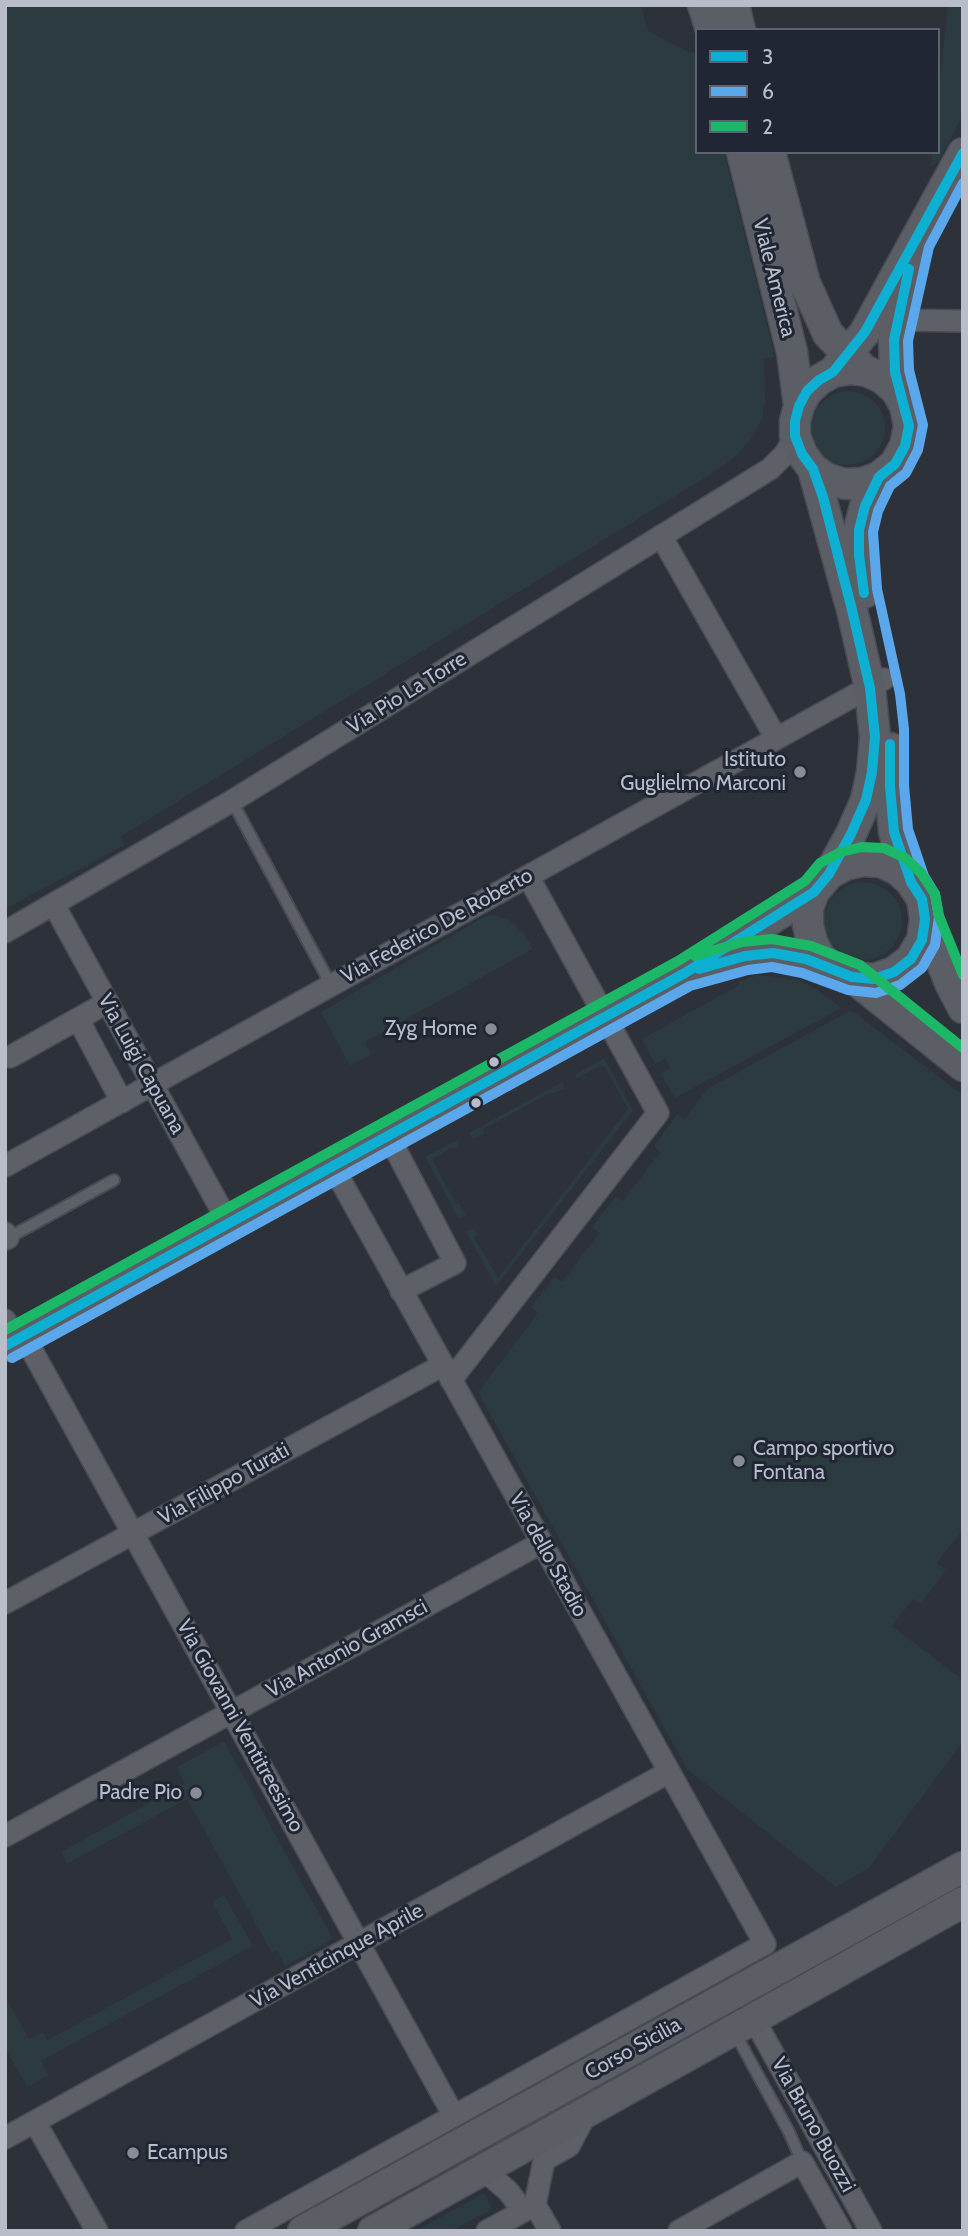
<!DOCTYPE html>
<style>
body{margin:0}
#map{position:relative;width:968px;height:2236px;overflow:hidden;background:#2d3139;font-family:Cabin,sans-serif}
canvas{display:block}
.frame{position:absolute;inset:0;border:7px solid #b8bdc9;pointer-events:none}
.legend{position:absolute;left:695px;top:28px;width:245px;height:126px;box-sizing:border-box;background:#212634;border:2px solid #5d6270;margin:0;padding:9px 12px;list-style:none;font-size:21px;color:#b8bdc9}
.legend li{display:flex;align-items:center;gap:14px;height:35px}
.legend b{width:35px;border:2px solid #5d6270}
</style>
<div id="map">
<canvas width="968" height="2236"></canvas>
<div class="frame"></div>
<ul class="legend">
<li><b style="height:9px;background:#0dafd3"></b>3</li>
<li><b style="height:9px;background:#5aa8eb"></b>6</li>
<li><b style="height:9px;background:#1ab867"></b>2</li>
</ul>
</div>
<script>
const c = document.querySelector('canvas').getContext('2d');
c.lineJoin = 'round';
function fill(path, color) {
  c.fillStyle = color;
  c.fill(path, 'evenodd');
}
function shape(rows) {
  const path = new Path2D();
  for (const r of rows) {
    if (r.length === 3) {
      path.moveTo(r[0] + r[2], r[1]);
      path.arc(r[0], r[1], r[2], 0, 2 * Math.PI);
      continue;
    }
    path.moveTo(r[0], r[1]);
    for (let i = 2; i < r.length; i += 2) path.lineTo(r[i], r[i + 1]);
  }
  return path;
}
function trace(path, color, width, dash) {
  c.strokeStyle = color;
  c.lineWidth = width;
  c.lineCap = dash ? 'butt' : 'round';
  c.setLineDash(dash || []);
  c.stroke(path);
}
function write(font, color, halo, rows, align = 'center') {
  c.font = font + ' Cabin,sans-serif';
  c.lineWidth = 6;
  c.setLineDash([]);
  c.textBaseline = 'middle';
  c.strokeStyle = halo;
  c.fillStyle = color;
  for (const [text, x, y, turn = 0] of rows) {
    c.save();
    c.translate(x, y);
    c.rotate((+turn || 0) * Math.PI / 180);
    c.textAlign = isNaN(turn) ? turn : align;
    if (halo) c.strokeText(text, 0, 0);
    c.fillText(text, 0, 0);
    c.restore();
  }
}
const green = shape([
 [5,5,641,5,648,31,689,52,697,53,697,152,724,152,775,357,764,359,765,401,762,419,753,436,739,453,719,469,120,837,125,845,5,909],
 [948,5,963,5,963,115,938,162,930,167,932,152,938,152,938,99],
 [848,428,37],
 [863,921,39],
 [492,915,509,919,524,934,533,949,365,1042,372,1054,350,1066,321,1012,483,917],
 [758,975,799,980,817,990,842,1008,675,1098,661,1074,670,1068,665,1059,655,1064,642,1039,739,985,738,981],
 [851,1010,963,1095,963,1529,937,1563,946,1570,921,1604,913,1599,892,1626,963,1680,963,1742,869,1868,836,1887,687,1769,478,1392,538,1313,531,1307,554,1277,562,1282,599,1233,592,1227,604,1211,616,1196,623,1201,660,1152,654,1146,677,1114,685,1119,707,1089],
 [604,1058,633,1110,496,1286,466,1232,473,1228,477,1234,474,1237,498,1278,628,1109,605,1067,600,1066,577,1078,575,1075],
 [562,1082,565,1088,553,1094,552,1092,483,1129,485,1133,473,1139,469,1133],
 [457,1140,460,1146,455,1149,453,1147,432,1159,456,1204,459,1203,466,1215,459,1219,425,1157],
 [224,1741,333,1939,285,1966,277,1950,272,1953,187,1799,67,1864,61,1852,185,1783,177,1767],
 [224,1895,253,1946,41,2061,49,2075,27,2087,5,2048,5,1996,29,2039,43,2032,48,2040,232,1939,212,1902],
 [484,2193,492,2209,451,2231,415,2231]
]);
const lane = shape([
 [232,801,331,985],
 [8,1238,114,1180],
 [735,2033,789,2132,802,2162]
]);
const street = shape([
 [897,320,963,321],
 [661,536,776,738],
 [54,905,228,1222],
 [5,932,232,801,770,469,785,454,795,436],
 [78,1019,122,1102],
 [10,1057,108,1002],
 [388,1135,455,1263,401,1291],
 [5,1166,884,679],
 [5,1233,8,1238,5,1239],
 [5,1320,16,1340],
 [24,1336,454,2116],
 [451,1380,658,1113,528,876],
 [5,1603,443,1365],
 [5,1836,541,1543],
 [754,2019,871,2231],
 [35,2122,97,2231],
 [5,2138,669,1772],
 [480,2171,493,2178,508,2191,523,2211],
 [535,2205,550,2231],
 [246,2231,765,1944,332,1165],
 [487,2231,535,2205,544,2160,569,2146,587,2112],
 [679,2231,802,2162,841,2231]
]);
const secondary = shape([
 [703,5,711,30],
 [734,5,740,30],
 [742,152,792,352,799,406],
 [770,152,805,283,828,334,860,366],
 [833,372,865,332,963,153],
 [905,406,896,390,882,378,866,371,850,369,833,372,819,380,807,391,799,406,795,421,795,436,802,454,813,469,828,479,845,484,863,483,879,477,895,464,905,446,909,426,905,406,895,372,894,340,916,242],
 [813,469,852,610,870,688,875,737,872,772,866,800,851,834,829,874],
 [864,593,859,555,859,530,865,506,879,477],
 [890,748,890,786,894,832,911,882],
 [925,919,950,983,963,1008],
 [716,964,745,956,773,953,806,959,852,977,874,979,894,972,911,959,922,940,925,919,922,899,911,882,898,870,881,862,863,861,845,865,829,874,814,892,808,908,808,925,812,942,820,957,832,968],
 [852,977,963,1066],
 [5,1346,332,1165,606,1018,685,973,814,892],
 [303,2231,963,1867],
 [373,2231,963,1902]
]);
const bus1 = shape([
 [864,593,859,555,859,530,865,506,879,477,895,464,905,446,909,426,895,372,894,340,909,269],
 [699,969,745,956,773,953,806,959,852,977,874,979,894,972,911,959,922,940,925,919,922,899,911,882,894,832,890,786,890,744],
 [5,1346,685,973,814,892,829,874,851,834,866,800,872,772,875,737,870,688,852,610,823,497,813,469,802,454,795,436,795,421,799,406,807,391,819,380,833,372,865,332,963,153]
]);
const bus2 = shape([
 [12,1358,690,986,748,970,772,967,802,973,848,990,876,993,900,985,922,968,935,945,939,917,935,894,924,876,908,829,904,785,904,729,900,694,877,589,873,532,878,511,890,486,906,473,918,450,923,425,909,370,908,341,929,247,963,183]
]);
const bus3 = shape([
 [695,956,742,942,772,939,811,946,860,965,963,1048],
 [5,1330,678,961,805,881,820,863,841,852,862,847,884,848,905,858,921,873,935,894,939,916,963,975]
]);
const markers = [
 [800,772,7,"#878c97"],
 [491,1029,7,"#878c97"],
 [494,1062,6,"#b8bdc9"],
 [476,1103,6,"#b8bdc9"],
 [739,1461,7,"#878c97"],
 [196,1793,7,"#878c97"],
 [133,2153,7,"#878c97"]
];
const streetNames = [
 ["Viale America",774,278,76],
 ["Via Pio La Torre",407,693,-32],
 ["Via Federico De Roberto",437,926,-29],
 ["Via Luigi Capuana",141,1064,61],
 ["Via Filippo Turati",224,1484,-29],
 ["Via dello Stadio",548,1555,61],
 ["Via Antonio Gramsci",347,1649,-29],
 ["Via Giovanni Ventitreesimo",240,1726,61],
 ["Via Venticinque Aprile",337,1956,-29],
 ["Corso Sicilia",633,2049,-29],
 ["Via Bruno Buozzi",813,2125,61]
];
const poiNames = [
 ["Istituto",786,760],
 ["Guglielmo Marconi",786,784],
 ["Zyg Home",477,1029],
 ["Campo sportivo",753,1449,"left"],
 ["Fontana",753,1473,"left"],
 ["Padre Pio",182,1793],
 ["Ecampus",147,2153,"left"]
];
fill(green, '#2b3b3f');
trace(lane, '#494c52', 14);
trace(street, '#494c52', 24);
trace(secondary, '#494c52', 33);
trace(lane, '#5d6067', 10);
trace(street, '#5d6067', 21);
trace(secondary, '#5c5e66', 30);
trace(bus1, '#0dafd3', 10);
trace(bus2, '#5aa8eb', 10);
trace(bus3, '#1ab867', 10);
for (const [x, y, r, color] of markers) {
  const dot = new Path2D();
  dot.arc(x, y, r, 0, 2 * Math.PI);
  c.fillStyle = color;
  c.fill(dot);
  trace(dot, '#212634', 2.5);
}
write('21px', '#b8bdc9', '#212634', streetNames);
write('21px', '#b8bdc9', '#212634', poiNames, 'right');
</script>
